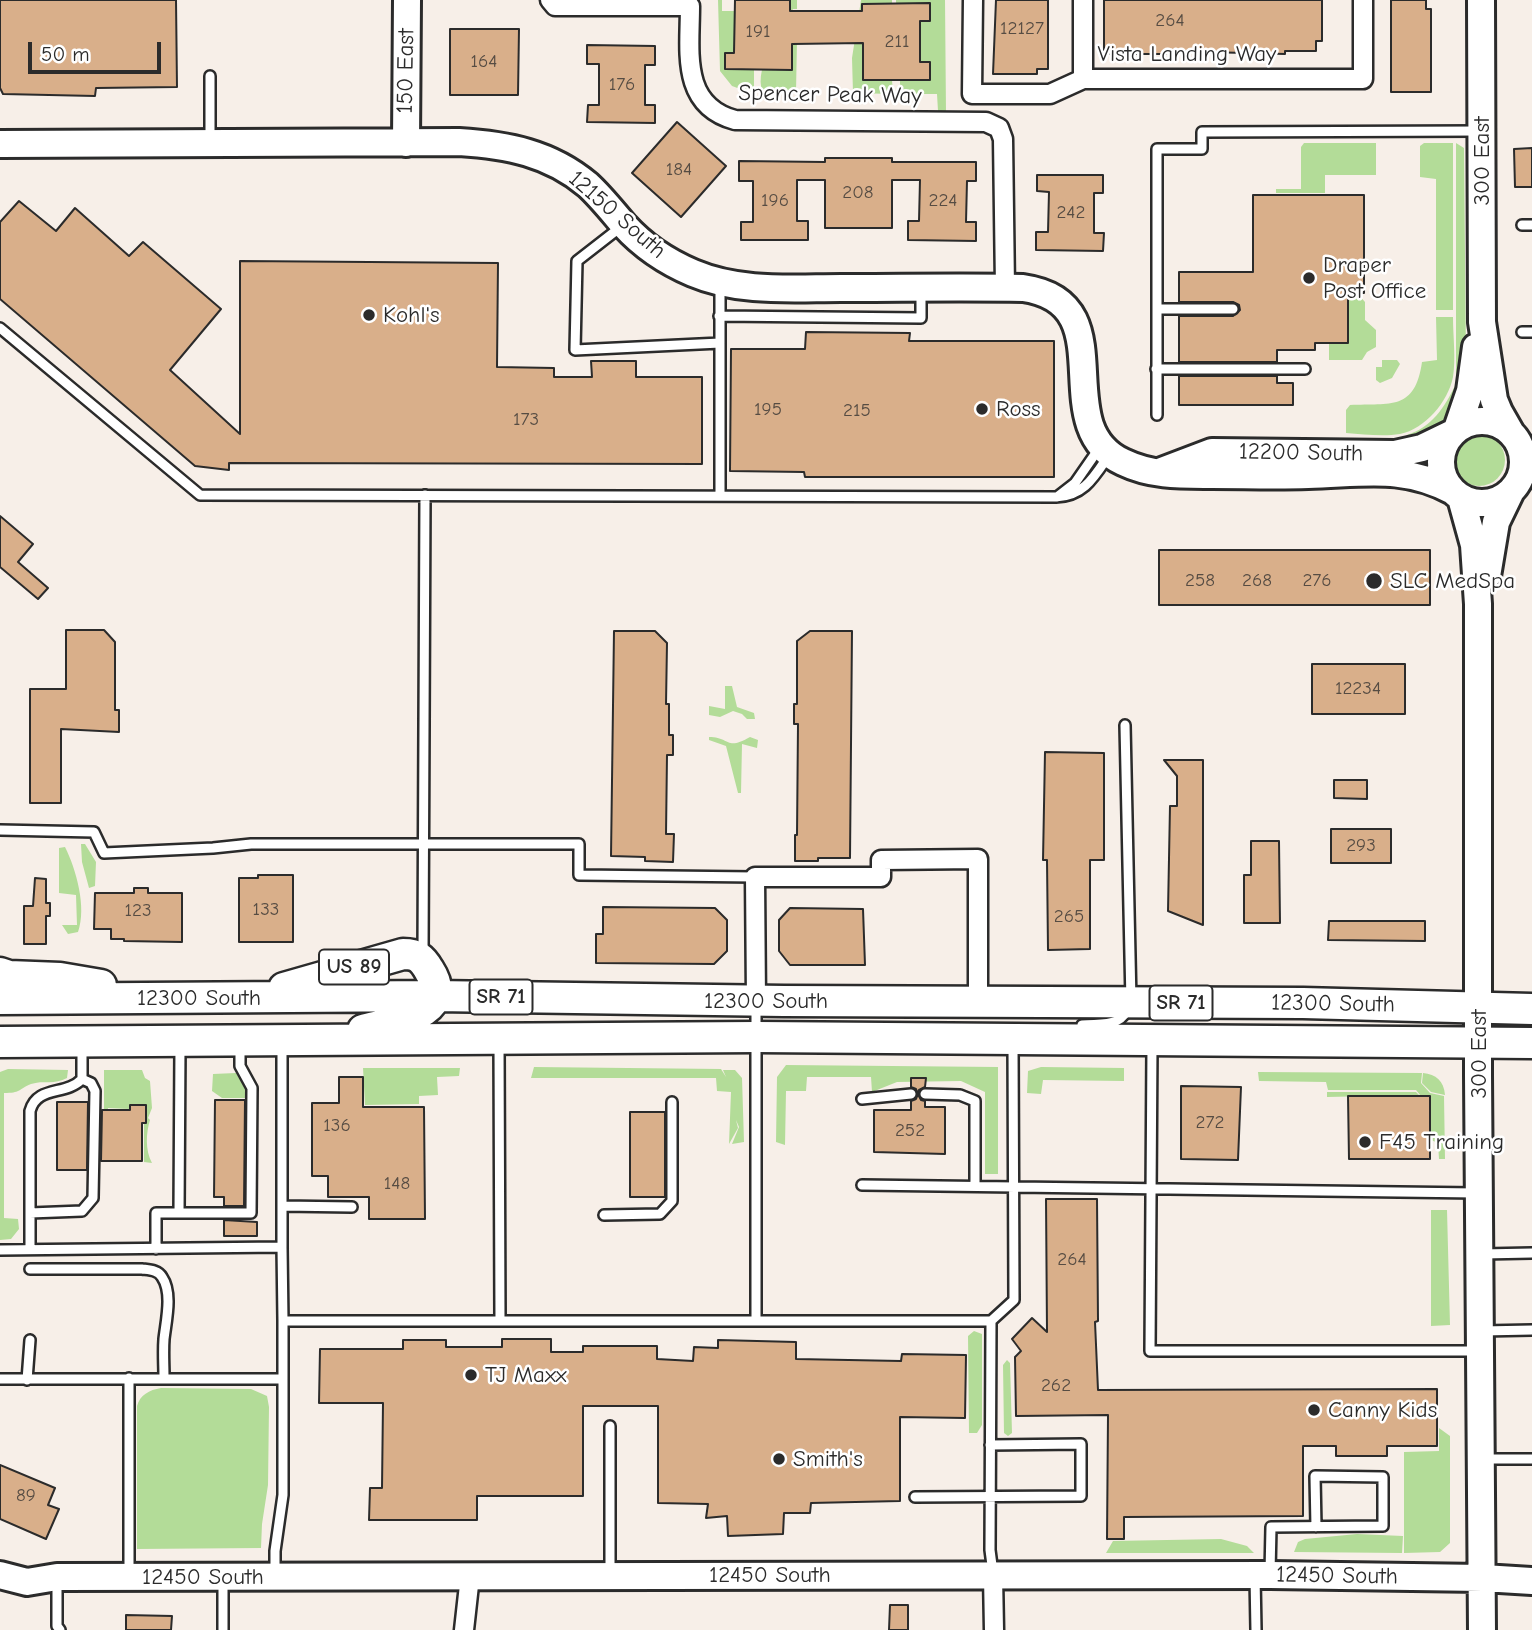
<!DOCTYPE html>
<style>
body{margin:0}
#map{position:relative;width:1532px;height:1630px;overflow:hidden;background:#f7efe8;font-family:"Comic Neue",sans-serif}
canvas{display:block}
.scale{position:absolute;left:28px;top:42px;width:133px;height:32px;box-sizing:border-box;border:4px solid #2b2b2b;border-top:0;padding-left:9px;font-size:21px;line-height:24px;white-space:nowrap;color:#2b2b2b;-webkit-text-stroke:5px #fff;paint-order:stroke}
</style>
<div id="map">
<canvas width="1532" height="1630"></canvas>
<div class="scale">50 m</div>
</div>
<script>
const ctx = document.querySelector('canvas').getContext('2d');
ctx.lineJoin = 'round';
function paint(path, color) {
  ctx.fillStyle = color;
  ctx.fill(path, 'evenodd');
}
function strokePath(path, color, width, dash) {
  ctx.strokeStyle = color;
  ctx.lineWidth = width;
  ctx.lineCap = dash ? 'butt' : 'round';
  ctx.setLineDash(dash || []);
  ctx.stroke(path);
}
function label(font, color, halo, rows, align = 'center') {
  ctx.font = font + ' "Comic Neue",sans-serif';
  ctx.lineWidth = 5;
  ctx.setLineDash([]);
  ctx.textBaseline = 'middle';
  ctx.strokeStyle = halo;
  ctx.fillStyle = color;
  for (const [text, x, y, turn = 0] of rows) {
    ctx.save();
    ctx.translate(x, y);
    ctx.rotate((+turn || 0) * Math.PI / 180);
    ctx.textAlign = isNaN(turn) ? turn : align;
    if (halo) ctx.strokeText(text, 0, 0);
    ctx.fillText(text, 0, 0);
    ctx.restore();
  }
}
paint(new Path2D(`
 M718,0H722V11H735L734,53H725V69H754V94L732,86L720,71Z
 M790,0H797V9H793L791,12L797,41L796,92L763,94C751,61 789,33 790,0Z
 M861,0H892V4H863L862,21L892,80L893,94L853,93L852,58Z
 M896,0H945L946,113L938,111L937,94H900V80L930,62H920V21H930V4H896Z
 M1304,143H1376V175H1325V193H1276V189H1301V147Z
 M1424,143H1453V310H1436V179L1420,177V146Z
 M1456,143L1464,148L1466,361L1460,379L1456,378Z
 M1348,293H1357L1365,302V320L1376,330V347L1367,352L1362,360H1329V343H1348Z
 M1436,317H1453C1453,337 1456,358 1453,377C1448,402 1425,429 1400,434C1382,437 1363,434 1346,433V410L1350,405C1391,403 1415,411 1422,362L1437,360Z
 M1382,360H1397L1400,364L1392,378L1380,383L1376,380V367H1382Z
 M1455,386H1459C1455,404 1446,425 1429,434C1423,437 1413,438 1406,440L1407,435C1432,427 1444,408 1455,386Z
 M1453 460a26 26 0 1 1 52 0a26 26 0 1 1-52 0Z
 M725,686H732L737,707L754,713L755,719H747L742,714L733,711L720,717L709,715V706L725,709Z
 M709,737C730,737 726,751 750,737L758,740L757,748L742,744L741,793H738L726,746L709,740Z
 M81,844H85L96,862L95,886L89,888L82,862Z
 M65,847C76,869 87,907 78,932L68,934L62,925H77L76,895L59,893V848Z
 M786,1065L998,1067V1174H985V1092L961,1081L897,1082L872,1092L871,1077H807L806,1091H786L785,1145L776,1142L777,1077Z
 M534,1067L721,1069L726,1077L723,1070H735L742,1078L744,1142L732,1144L739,1127L736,1120L738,1128L729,1144L731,1092L717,1091L716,1078H531Z
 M1041,1067L1124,1068V1081L1043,1080L1041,1094L1027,1093L1028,1071Z
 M363,1068H460L459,1076L437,1077L438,1095L419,1096V1104L365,1105Z
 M8,1069L68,1070L67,1078C55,1085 43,1080 31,1084C17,1090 21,1093 4,1093V1218L18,1219L19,1229L11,1239L0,1240V1072Z
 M104,1070H142L145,1078L150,1081L152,1108L148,1118L150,1120C146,1133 145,1150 152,1163L144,1162V1123H147V1105H130L129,1109L108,1108L104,1161Z
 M1258,1072L1422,1073L1421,1083L1430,1093L1444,1096L1445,1159H1439L1438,1143L1431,1140L1430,1096L1420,1095L1416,1090H1328L1326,1082L1259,1081Z
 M236,1073L246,1090V1098H222L212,1091L213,1074Z
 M1423,1073C1436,1074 1444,1081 1445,1095L1431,1092L1422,1083Z
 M1327,1092H1416L1419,1095L1327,1097Z
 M1431,1210H1447L1450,1325L1431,1326Z
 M974,1331L982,1334V1425L977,1433H969L968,1336Z
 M1007,1360L1010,1363L1012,1433L1008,1436L1004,1433L1003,1365Z
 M161,1388L251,1389L267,1396L269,1407L268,1485L262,1524L261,1548L137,1549V1406C140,1395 149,1390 161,1388Z
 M1439,1428L1450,1436V1543L1440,1552L1404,1553V1452L1439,1451Z
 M1357,1534L1403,1536L1402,1553L1294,1552L1298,1542L1305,1539Z
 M1221,1539L1247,1546L1254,1553H1106L1113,1541Z`), '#b3dc98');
const building = new Path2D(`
 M0,0H176L177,87L96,88L95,96L3,94L0,88Z
 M735,0H790V11H862V4L930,3V21H920V62H930V80H863V43L792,44V70L725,69V53H734Z
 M996,0H1048V69H1037V74H993Z
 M1104,0H1322V41H1316V51H1285V54L1166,51V54H1104Z
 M1391,0H1426V9H1431V92H1391Z
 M450,29H519L518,95H450Z
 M587,45L655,46V65H645V105H655V123L587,122L588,105H599V64H587Z
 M677,122L726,166L681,217L632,173Z
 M1532,148V187H1515L1514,149Z
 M825,158H892V162H976V181H967L966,222H976V241L908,240V221H919L920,180H892V228H825V180H797V221H808V240H741V222H753V181H739V161L825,162Z
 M1037,175H1103V193H1094V233H1104L1103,251L1036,250V232H1048L1049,192L1037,191Z
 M1253,195H1364V293H1348V343H1315V350H1277V362H1179V316H1233L1240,310L1239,305L1233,302H1179V272H1253Z
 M19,201L56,231L75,208L129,256L143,242L221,309L170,370L240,434V261L498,263L497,367L554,368V377H592L591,361H636V377H702V464L229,463V470L195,466L0,299V222Z
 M806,332L910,333L909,341H1054V477H805L804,472L730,471L731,349H805Z
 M1179,376H1277V383H1293V405H1179Z
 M0,516L33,544L18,562L48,588L38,599L0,567Z
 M1159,550H1430V605H1159Z
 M66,630H104L115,642V710H119V732L61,729V803H30V689H66Z
 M614,631H655L667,643L666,704H669V735H673V755H667L666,834H674L673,862L645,861V857L611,856Z
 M810,631H852L850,858H818V861H795V835H797L798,724H794V704H797V641Z
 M1312,664H1405V714H1312Z
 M1045,752L1104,753V860H1090V949L1048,950L1047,860H1043Z
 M1164,760H1203V925L1168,911L1170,806H1177V776Z
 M1334,780H1367V799L1334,798Z
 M1331,829H1391V863H1331Z
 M1251,841H1279L1280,923H1244V875H1251Z
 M258,875H293V942H239V878H258Z
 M35,878L46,879V903H50V916H46V944H24V906H33Z
 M134,888H148V893H182V942L124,941V939H111V929H94L95,893H134Z
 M603,907L715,908L727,920V951L714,964L596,963V934H603Z
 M790,908L863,909L865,965H790L779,951V920Z
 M1329,921H1425V941L1328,940Z
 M339,1077H363V1107H424L425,1219H369V1197H328V1176H312V1103H339Z
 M911,1078H926L925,1087L919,1090L918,1094L921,1100L925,1101V1107H945V1154L874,1152V1110H911V1101L916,1099L918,1094L916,1089L911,1087Z
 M1181,1086L1241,1087L1238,1160L1181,1159Z
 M1348,1096H1430V1159H1349Z
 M215,1100H245L244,1206H224V1197H214Z
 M57,1102H88L87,1170H57Z
 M130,1105H146V1123H142V1161H101L102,1110H130Z
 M630,1112H665V1197H630Z
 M1046,1199H1097L1098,1321L1095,1322L1098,1390L1437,1389V1446H1387V1456H1336V1446H1303V1516L1124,1517V1539H1107L1108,1415L1016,1416L1015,1357L1021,1351L1012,1339L1032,1318L1047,1332Z
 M224,1220L257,1222V1236H224Z
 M502,1339H551V1352H583V1346H657V1359L693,1361L694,1347L718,1348V1340L796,1342V1359L901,1361L902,1354L966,1355L965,1418L900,1417V1501L811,1503L810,1513H784L783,1534L728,1536L727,1516L706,1518L708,1504L658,1503V1406H583V1496H477V1520H369L370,1488H382L383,1403H319L320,1349H403V1340H446V1347H502Z
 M0,1465L55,1488L48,1505L59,1509L46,1539L0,1519Z
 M890,1605H908V1630H889Z
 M126,1615L172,1616L171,1630H126Z`);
paint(building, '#d9af8a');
strokePath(building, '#2b2b2b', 2);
const lane = new Path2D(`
 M210,76V141
 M1522,225H1532
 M622,226L577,261L575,350L720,343
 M720,283V496
 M1157,309H1233
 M719,316L921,318V290
 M0,328L200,495L1056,497C1084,496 1094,477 1109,455
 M1522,332H1532
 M1156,369H1305
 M1157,415V149H1202V132L1480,131
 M1057,497L1075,483L1100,447
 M0,830L94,832L104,853L213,848L251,844H579V875L755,877
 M423,954L425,495
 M1082,1025C1106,1023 1122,1028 1131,1002L1125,725
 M499,1042L500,1321
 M282,1043V1206L352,1207
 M1152,1045L1150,1351H1477
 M925,1094L960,1095L975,1101V1185
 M862,1099L911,1094
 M862,1185L1476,1193
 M282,1206V1247
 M30,1213L82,1211L93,1198L95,1091L91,1083L82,1079
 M179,1213H251L252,1088L240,1066V1045
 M604,1215L660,1214L672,1201V1102
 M30,1249V1111C37,1085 66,1096 82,1079V1047
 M156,1249V1213H179L180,1046
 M0,1250L282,1247L283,1321H991L1014,1300L1013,1043
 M1482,1254L1532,1253
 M30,1269H142C150,1270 158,1270 162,1277C173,1293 166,1321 164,1339C163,1352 164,1365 164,1378
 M756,1321V1006
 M991,1321L990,1550L993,1573
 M1482,1331L1532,1330
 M0,1379H283
 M27,1380L30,1340
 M610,1426V1574
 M1485,1459H1532
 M915,1497L1081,1496V1444L990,1445
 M129,1573V1378
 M1270,1573L1271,1527L1383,1526V1477L1315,1476L1316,1527
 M275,1574V1551L283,1495V1321
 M1255,1576L1256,1630
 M57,1579V1626L60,1630
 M223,1579V1630`);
const street = new Path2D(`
 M550,0L555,6H690C690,51 680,105 735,120L986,122L999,128L1003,139L1005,288
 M973,0L972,94H1050L1083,79H1363V0
 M1083,79V0
 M756,1001L755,877H881V860L978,859V1001
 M993,1575L994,1630
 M464,1630L470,1576`);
const secondary = new Path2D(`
 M1481,0L1482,322L1494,400L1499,412L1511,433
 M406,143L407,0
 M0,144L459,142C507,145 550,153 588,185C601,197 612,211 624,225C643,246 667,262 693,273C740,293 792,288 841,288C901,288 962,287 1023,288C1128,303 1044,425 1123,462C1152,476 1181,475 1212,475C1244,475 1276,476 1308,475C1362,474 1402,464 1453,491
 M1441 462a41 41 0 1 1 82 0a41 41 0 1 1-82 0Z
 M1457,429L1470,391L1476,347
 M1162,471L1212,452L1395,454L1422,448L1453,433
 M1461,498L1474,545L1478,604V1075L1482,1630
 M1487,576L1496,522L1511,491
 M0,1575L27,1582L57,1577L1270,1575L1483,1578L1532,1581`);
const primary = new Path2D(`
 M0,973L9,976L60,978L101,985
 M284,988L403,954C417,954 422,958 429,970C458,1015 392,1022 363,1030
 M0,999L435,996L784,1001L1303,1003L1532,1009
 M0,1042L757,1037L1532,1043`);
strokePath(lane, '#2b2b2b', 14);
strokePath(street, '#2b2b2b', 23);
strokePath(secondary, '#2b2b2b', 32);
strokePath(primary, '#2b2b2b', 35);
strokePath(lane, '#fff', 9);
strokePath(street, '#fff', 18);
strokePath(secondary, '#fff', 26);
strokePath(primary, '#fff', 30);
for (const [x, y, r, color] of [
 [1309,278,7,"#2b2b2b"],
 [369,315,7,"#2b2b2b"],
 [982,409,7,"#2b2b2b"],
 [1374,581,9,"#2b2b2b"],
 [1365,1142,7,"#2b2b2b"],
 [471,1375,7,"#2b2b2b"],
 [1314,1410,7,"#2b2b2b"],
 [779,1459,7,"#2b2b2b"]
]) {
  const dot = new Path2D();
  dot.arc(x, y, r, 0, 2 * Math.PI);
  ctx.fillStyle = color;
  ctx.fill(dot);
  strokePath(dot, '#fff', 2.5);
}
label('19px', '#564c43', null, [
 ["264",1170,21],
 ["12127",1022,29],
 ["191",758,32],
 ["211",897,42],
 ["164",484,62],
 ["176",622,85],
 ["184",679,170],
 ["208",858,193],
 ["196",775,201],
 ["224",943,201],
 ["242",1071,213],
 ["195",768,410],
 ["215",857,411],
 ["173",526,420],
 ["258",1200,581],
 ["268",1257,581],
 ["276",1317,581],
 ["12234",1358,689],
 ["293",1361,846],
 ["133",266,910],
 ["123",138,911],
 ["265",1069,917],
 ["272",1210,1123],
 ["136",337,1126],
 ["252",910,1131],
 ["148",397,1184],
 ["264",1072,1260],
 ["262",1056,1386],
 ["89",26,1496]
]);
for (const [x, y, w] of [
 [354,967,70],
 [501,997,63],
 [1181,1003,63]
]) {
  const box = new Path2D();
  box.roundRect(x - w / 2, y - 17.5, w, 35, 5);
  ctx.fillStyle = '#fff';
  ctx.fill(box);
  strokePath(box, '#2b2b2b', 2);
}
label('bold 21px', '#2b2b2b', null, [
 ["US 89",354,967],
 ["SR 71",501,997],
 ["SR 71",1181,1003]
]);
label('23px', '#2b2b2b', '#fff', [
 ["Vista Landing Way",1187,54],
 ["150 East",406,71,-89],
 ["Spencer Peak Way",830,95,1],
 ["300 East",1482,161,-90],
 ["12150 South",617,215,41],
 ["12200 South",1301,453,1],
 ["12300 South",199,998],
 ["12300 South",766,1001],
 ["12300 South",1333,1004,1],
 ["300 East",1479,1054,-90],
 ["12450 South",770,1575],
 ["12450 South",1337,1576,1],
 ["12450 South",203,1577]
]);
label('23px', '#2b2b2b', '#fff', [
 ["Draper",1323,265],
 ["Post Office",1323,291],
 ["Kohl's",383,315],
 ["Ross",996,409],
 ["SLC MedSpa",1390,581],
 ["F45 Training",1379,1142],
 ["TJ Maxx",485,1375],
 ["Canny Kids",1328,1410],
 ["Smith's",793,1459]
], 'left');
</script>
